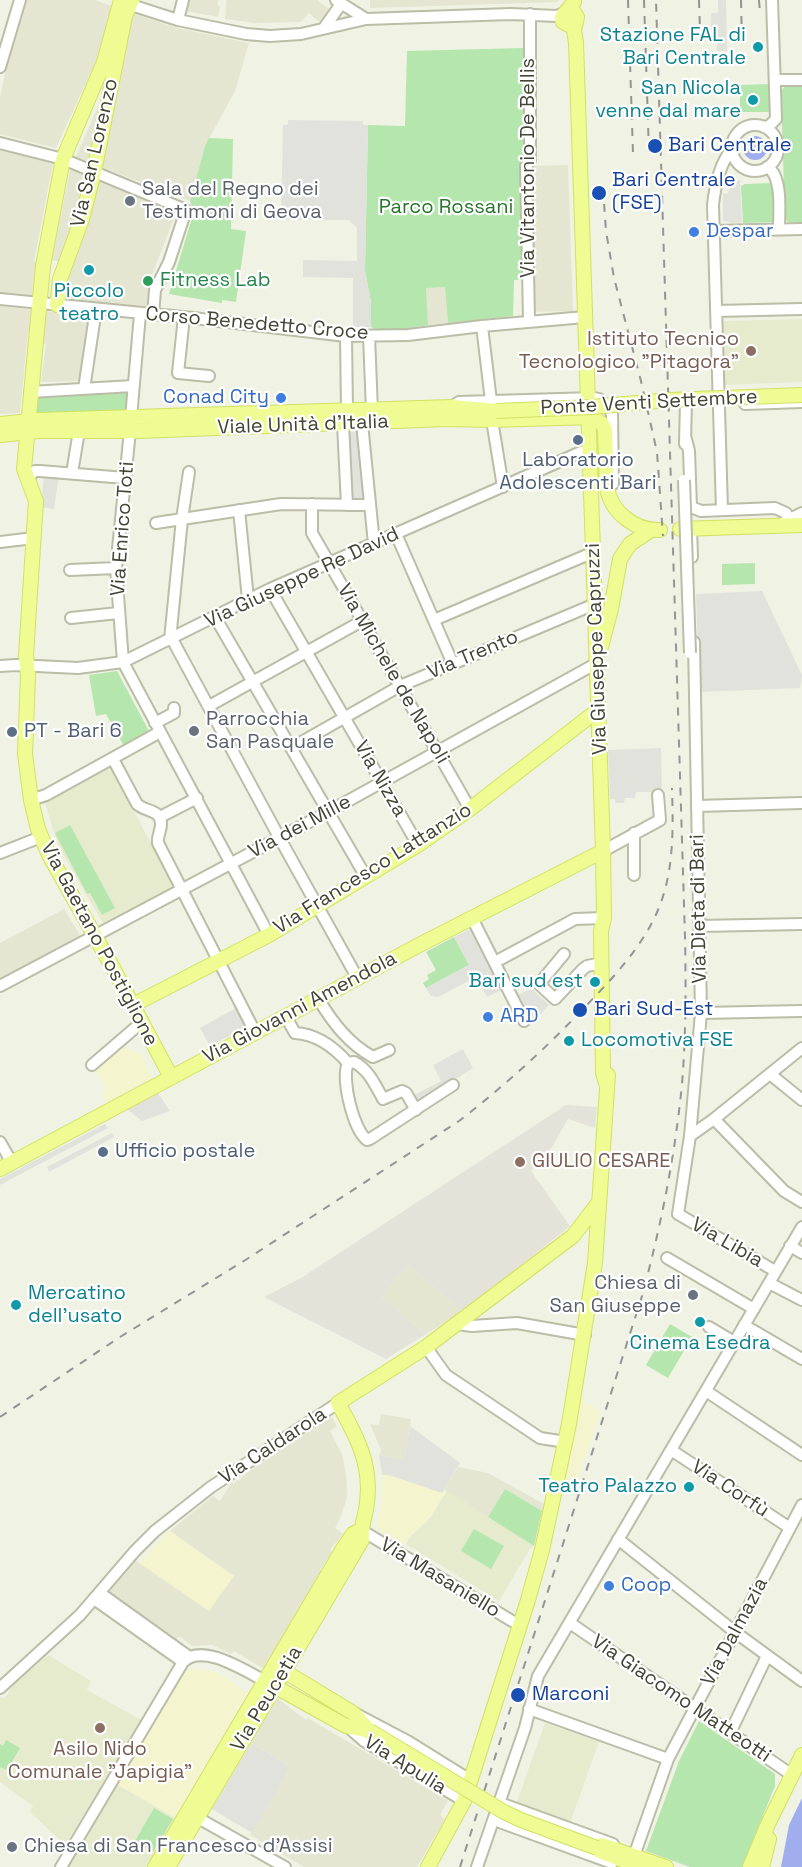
<!DOCTYPE html>
<meta charset="utf-8">
<style>
body{margin:0}
canvas{display:block;background:#f0f2e4}
</style>
<canvas width="802" height="1867"></canvas>
<script>
const ctx = document.querySelector('canvas').getContext('2d');
ctx.lineJoin = 'round';
function paint(path, color) {
  ctx.fillStyle = color;
  ctx.fill(path, 'evenodd');
}
function strokePath(path, color, width, dash) {
  ctx.strokeStyle = color;
  ctx.lineWidth = width;
  ctx.lineCap = dash ? 'butt' : 'round';
  ctx.setLineDash(dash || []);
  ctx.stroke(path);
}
function label(font, color, halo, rows, align = 'center') {
  ctx.font = font + ' "Space Grotesk",sans-serif';
  ctx.lineWidth = 4.5;
  ctx.setLineDash([]);
  ctx.textBaseline = 'middle';
  ctx.strokeStyle = halo;
  ctx.fillStyle = color;
  for (const [text, x, y, turn = 0] of rows) {
    ctx.save();
    ctx.translate(x, y);
    ctx.rotate((+turn || 0) * Math.PI / 180);
    ctx.textAlign = isNaN(turn) ? turn : align;
    if (halo) ctx.strokeText(text, 0, 0);
    ctx.fillText(text, 0, 0);
    ctx.restore();
  }
}
paint(new Path2D(`
 M27,0H95L112,6L107,32L97,59L56,148L0,134V97L6,69Z
 M187,0H218V5L220,6L218,17L186,11Z
 M226,0H317L330,10L323,20L318,21L309,13L300,22L256,23L225,19Z
 M370,0H558V2L370,8Z
 M131,13L177,28L249,43L235,91L205,146L190,201L99,166Z
 M99,104L103,106L95,137L90,150L93,152L89,162L76,157Z
 M0,150L53,163L34,261L36,263L32,295L0,292Z
 M568,165L573,311L532,312L529,166Z
 M70,170L86,174L76,218L60,262L52,260Z
 M97,181L176,213L148,285V308L63,298L65,279L90,215Z
 M445,287L448,323L428,325L425,288Z
 M0,306L33,310L31,330L28,331L20,413L0,414Z
 M45,311L91,318L81,381L41,382L46,344L41,343Z
 M64,909L81,937L0,980V943Z
 M409,1265L463,1312L426,1334L381,1297Z
 M381,1414L411,1419L404,1460L380,1455L381,1450L370,1424L379,1425Z
 M331,1416L337,1426L330,1431L342,1454L346,1474L347,1495L345,1504L339,1521L335,1528L343,1534L330,1550L332,1552L320,1570L322,1572L264,1669L234,1651L231,1654L212,1645L192,1646L179,1636L175,1642L107,1592L133,1559L166,1579L209,1611L233,1576L170,1531L213,1496L220,1501L232,1482L234,1484L237,1480L239,1481L244,1475Z
 M458,1467L488,1473L544,1504L542,1511L505,1489L488,1517L444,1490Z
 M277,1698L306,1720L308,1718L448,1801L440,1815L445,1819L417,1867H304L250,1835L290,1767L251,1743Z`), '#e4e6d2');
paint(new Path2D(`
 M126,1048L141,1054L152,1078L107,1103L102,1094L106,1089L96,1071L100,1069L98,1065L117,1049Z
 M580,1398L600,1412L573,1494L561,1491Z
 M382,1475H389L442,1492L444,1490L447,1491L430,1518L410,1537L405,1545L376,1528L382,1501Z
 M170,1531L234,1576L209,1611L139,1563Z
 M192,1669L217,1672L248,1693L175,1818L118,1785L185,1671H190Z`), '#f4f4cf');
paint(new Path2D(`
 M566,1105L597,1107L595,1128L568,1119L552,1147L531,1171L570,1226L463,1312L409,1265L381,1297L426,1334L386,1359L264,1297L301,1278Z`), '#e4e3d9');
paint(new Path2D(`
 M802,319V382L724,385L722,321Z
 M110,766L174,887L104,925L61,851L54,833L45,802Z
 M447,1491L534,1546L530,1549L499,1601L406,1544L410,1537L430,1518Z
 M48,1655L91,1681L87,1690L141,1720L65,1845L30,1812L33,1806L0,1782V1697L5,1698L8,1694L9,1688Z
 M545,1723L599,1742L570,1823L516,1804Z
 M118,1785L175,1818L146,1867H68Z`), '#e7ebce');
paint(new Path2D(`
 M523,48L525,276H523L522,280H514L513,316L448,323L445,287L426,288L428,325L405,329H375L371,327V302L365,271L368,125L405,126L407,51Z
 M770,84V112H740V85Z
 M789,85H802V222H788L785,219L781,92L784,87Z
 M209,138L233,139L231,229L246,231L236,302L222,300V303L169,294L192,218L194,212L190,201L205,146Z
 M772,183L773,222L743,223L741,186L745,184Z
 M128,390L129,411L34,417V397Z
 M755,563V584L722,585V564Z
 M117,671L150,733L125,748L106,714L96,716L89,675Z
 M70,825L115,908L102,915L90,893L87,894L55,833Z
 M454,937L469,965L426,988L423,983L429,979L427,975L436,970L426,952Z
 M670,1324L692,1337L668,1378L646,1365Z
 M505,1489L542,1511L534,1546L488,1517Z
 M474,1529L504,1546L491,1569L461,1551Z
 M699,1721L775,1774V1786L742,1867H690L646,1851L679,1761Z
 M6,1740L20,1748L7,1770L0,1767V1744L3,1746Z
 M154,1808L173,1819L153,1852L135,1841Z`), '#b4e6ad');
paint(new Path2D(`
 M718,0H726L727,51H717V39H710L711,13H718Z
 M288,120L363,121V125H368L365,271L371,302V327H353V278L303,277V260L357,261V228L349,220H281L283,125H288Z
 M740,180L742,222L733,223L723,221V193L727,194L732,184Z
 M360,431L366,502L349,501L346,432Z
 M44,474L59,475L54,509L41,507Z
 M762,591L802,675L800,688L699,692L696,594Z
 M661,748L662,792H636L635,798H625L624,803H615V799H610L608,750Z
 M470,929L501,986L500,991L487,997L476,977L438,997L431,996L426,988L469,965L454,937Z
 M532,989L549,1005L530,1026L521,1013L514,996Z
 M236,1008L246,1027L210,1046L200,1028Z
 M463,1049L473,1068L445,1086L417,1100L414,1095L441,1081L433,1065Z
 M158,1093L170,1111L142,1121L127,1109Z
 M105,1124L108,1128L0,1185V1179Z
 M112,1133L114,1137L49,1172L47,1167Z
 M410,1426L460,1463L442,1493L389,1475H382L379,1455L404,1460Z
 M251,1743L290,1767L252,1833L212,1809Z`), '#e2e2dd');
paint(new Path2D(`
 M743 148a12 12 0 1 1 24 0a12 12 0 1 1-24 0Z
 M802,1798V1867H781L789,1825Z`), '#a1aeee');
const minor = new Path2D(`
 M336,0L366,19
 M125,3L178,20L246,34L270,36L301,34L366,19L511,14L557,16L564,13
 M178,20L183,0
 M324,28L341,4
 M0,67L20,0
 M775,80H802
 M732 148a23 23 0 1 1 46 0a23 23 0 1 1-46 0Z
 M764,127L769,126L776,119L772,0
 M0,143L63,159L186,210L169,262L155,290L153,315
 M767,167C783,175 779,213 779,229
 M714,231L802,229
 M0,299L193,318L346,336L408,335L482,326L585,317
 M716,311L802,309
 M184,317L178,373L209,376
 M529,321L526,166L530,161V14
 M482,326L491,401
 M346,336L347,411
 M369,336L372,411
 M84,389L96,309
 M30,392L133,386
 M456,404L459,402L594,398L599,399L609,408L612,414L613,484
 M745,404L802,402
 M131,418L140,314
 M492,420L503,487
 M362,423L374,544
 M343,424L347,505
 M130,431L116,568L123,662L269,935
 M686,439L689,451L691,507L701,511L775,508L786,513L793,525
 M685,444L686,399H691
 M72,473L79,431
 M29,483L30,475L35,471H40L125,478
 M312,504V533L470,809
 M239,510L248,599
 M722,510L713,205C715,186 720,163 732,149
 M784,522L802,513
 M156,523L281,504L369,505
 M691,528L692,557
 M396,534L453,664
 M0,542L34,538
 M70,570L116,568
 M270,589L418,845
 M215,617L366,877
 M71,618L118,613
 M434,620L594,552
 M172,639L279,837L358,979
 M170,640L182,519L189,472
 M694,642L701,1013L690,1136L678,1214L775,1271
 M0,666L16,665L78,668L123,662L270,589L581,452L586,453L591,461
 M209,706L362,621
 M155,723L174,713V708
 M291,748L400,686L595,604
 M113,759L137,804C145,812 161,809 161,824C161,831 157,836 158,843L255,1032
 M31,800L46,795L160,732
 M697,806L802,803
 M160,817L197,798
 M634,833V875
 M603,851L660,820L658,795
 M0,853L41,837
 M472,918L524,1021
 M699,926L802,924
 M564,954L539,984L555,999L583,969L587,966L602,963
 M495,962L575,919L604,918
 M0,986L328,812L597,663
 M319,1000C333,1023 349,1044 373,1057L389,1050
 M701,1013L802,1011
 M286,1017L295,1033C316,1034 334,1047 348,1063
 M348,1063C341,1079 353,1129 367,1140L370,1139L453,1085
 M348,1063L354,1062C369,1070 375,1085 383,1099L402,1091L406,1093L416,1110
 M92,1065L142,1022
 M770,1074L802,1100
 M714,1119L784,1191L802,1202
 M690,1136L714,1119L802,1048
 M0,1142L12,1163
 M790,1246L802,1253
 M667,1258L754,1309
 M769,1283L802,1300
 M458,1324L472,1326L517,1323L585,1335
 M744,1325L802,1359
 M709,1327L734,1342
 M426,1347L446,1375L458,1383L540,1438L566,1442
 M706,1391L802,1455
 M671,1450L790,1528
 M361,1530L512,1621L520,1624
 M618,1539L735,1632L802,1681
 M100,1593L188,1656
 M94,1599L183,1662
 M570,1623L792,1775
 M0,1688L80,1615L135,1551L155,1531L211,1487L338,1403
 M529,1709L668,1759
 M356,1714L409,1742L470,1780
 M347,1726L364,1741L464,1801
 M730,1733L767,1656
 M500,1803L613,1844
 M191,1814L285,1867
 M494,1820L612,1863
 M634,1856L668,1759L802,1505
 M61,1867L183,1662C202,1642 245,1671 265,1681
 M477,1867L525,1728L538,1676L802,1227`);
const major = new Path2D(`
 M121,0L104,62L63,159L43,266L24,469L36,501L26,655L28,675L25,754L31,800L38,829L49,855L113,968L171,1077
 M568,10L573,11L577,17L576,22L569,25L563,22L562,17L574,2
 M576,22L574,30L576,43L603,851L604,918L601,931L603,1073L606,1083
 M57,305L60,279L82,219L94,172L125,16L132,0
 M0,424L39,420L452,407L496,411
 M0,435L39,431H139L446,419L492,420L593,417L602,424L605,429L607,488C611,512 635,531 660,530
 M680,529L802,525
 M601,647L611,609L620,559L630,544L651,530
 M133,1005L269,935L418,845L470,809L598,710
 M0,1169L421,944L603,851
 M275,1673L284,1671L353,1713L370,1731
 M267,1682L346,1726L370,1731
 M155,1867L344,1547L353,1534L361,1530
 M168,1867L362,1540C360,1526 366,1516 367,1502C372,1464 356,1435 338,1403L426,1347L573,1236L599,1202
 M428,1867L464,1801L528,1600L542,1550L569,1424L595,1263L608,1075
 M640,1867L600,1851L597,1848L602,1845L666,1867
 M750,1867L768,1824L802,1755
 M762,1867L769,1839`);
strokePath(minor, '#bbbda7', 14);
strokePath(major, '#d2e163', 16);
strokePath(minor, '#fff', 10);
strokePath(major, '#eefc93', 14);
strokePath(new Path2D(`
 M628,0L633,154
 M644,0L649,153
 M699,0L700,31
 M741,0L742,43
 M759,0L760,12
 M603,188L606,231L614,278L641,381L657,452L663,536
 M0,1417L120,1337L247,1259L459,1121C503,1087 543,1051 581,1011C614,977 651,939 664,893C674,859 673,822 672,788
 M460,1867L642,1296C661,1226 675,1156 682,1084C686,1035 686,986 685,937L656,0`), '#949494', 2, [8, 8]);
const minorBridge = new Path2D(`
 M684,480L690,653`);
const majorBridge = new Path2D(`
 M496,411L592,407L669,400L802,395
 M370,1731L504,1812L521,1820L597,1848`);
strokePath(minorBridge, '#bbbda7', 14, []);
strokePath(majorBridge, '#d2e163', 16, []);
strokePath(minorBridge, '#fff', 10);
strokePath(majorBridge, '#eefc93', 14);
for (const [x, y, r, color] of [
 [758,47,6,"#0f9aa8"],
 [753,100,6,"#0f9aa8"],
 [655,146,8,"#1a4fb4"],
 [599,193,8,"#1a4fb4"],
 [130,201,6,"#6b7280"],
 [694,232,6,"#3f7fe0"],
 [89,270,6,"#0f9aa8"],
 [148,281,6,"#2e9e5b"],
 [751,351,6,"#8d6e63"],
 [281,398,6,"#3f7fe0"],
 [578,440,6,"#5c6f8a"],
 [194,731,6,"#6b7280"],
 [12,732,6,"#5c6f8a"],
 [595,982,6,"#0f9aa8"],
 [580,1010,8,"#1a4fb4"],
 [488,1017,6,"#3f7fe0"],
 [569,1041,6,"#0f9aa8"],
 [103,1152,6,"#5c6f8a"],
 [520,1162,6,"#8d6e63"],
 [693,1295,6,"#6b7280"],
 [16,1305,6,"#0f9aa8"],
 [700,1322,6,"#0f9aa8"],
 [689,1487,6,"#0f9aa8"],
 [609,1586,6,"#3f7fe0"],
 [518,1695,8,"#1a4fb4"],
 [100,1728,6,"#8d6e63"],
 [12,1847,6,"#6b7280"]
]) {
  const dot = new Path2D();
  dot.arc(x, y, r, 0, 2 * Math.PI);
  ctx.fillStyle = color;
  ctx.fill(dot);
  strokePath(dot, '#fff', 2);
}
label('20px', '#0d838f', '#fff', [
 ["Stazione FAL di",746,36],
 ["Bari Centrale",746,59],
 ["San Nicola",741,89],
 ["venne dal mare",741,112],
 ["Piccolo",89,292,"center"],
 ["teatro",89,315,"center"],
 ["Bari sud est",583,982],
 ["Locomotiva FSE",581,1041,"left"],
 ["Mercatino",28,1294,"left"],
 ["dell'usato",28,1317,"left"],
 ["Cinema Esedra",700,1344,"center"],
 ["Teatro Palazzo",677,1487]
], 'right');
label('20px', '#164399', '#fff', [
 ["Bari Centrale",668,146],
 ["Bari Centrale",612,181],
 ["(FSE)",612,204],
 ["Bari Sud-Est",594,1010],
 ["Marconi",532,1695]
], 'left');
label('20px', '#434434', '#fff', [
 ["Via San Lorenzo",95,153,-77],
 ["Via Vitantonio De Bellis",529,168,-90],
 ["Corso Benedetto Croce",257,324,5],
 ["Ponte Venti Settembre",649,403,-3],
 ["Viale Unità d'Italia",303,425,-2],
 ["Via Enrico Toti",123,529,-86],
 ["Via Giuseppe Re David",302,578,-25],
 ["Via Giuseppe Capruzzi",597,649,-92],
 ["Via Trento",473,655,-23],
 ["Via Michele de Napoli",393,674,60],
 ["Via Nizza",380,779,60],
 ["Via dei Mille",300,827,-28],
 ["Via Francesco Lattanzio",373,869,-32],
 ["Via Dieta di Bari",699,909,-91],
 ["Via Gaetano Postiglione",99,944,62],
 ["Via Giovanni Amendola",300,1008,-28],
 ["Via Libia",727,1243,30],
 ["Via Caldarola",273,1446,-33],
 ["Via Corfù",730,1489,33],
 ["Via Masaniello",440,1578,31],
 ["Via Dalmazia",735,1632,-62],
 ["Via Peucetia",267,1699,-59],
 ["Via Giacomo Matteotti",681,1699,34],
 ["Via Apulia",405,1765,32]
]);
label('20px', '#5b616d', '#fff', [
 ["Sala del Regno dei",142,190],
 ["Testimoni di Geova",142,213],
 ["Parrocchia",206,720],
 ["San Pasquale",206,743],
 ["Chiesa di",681,1284,"right"],
 ["San Giuseppe",681,1307,"right"],
 ["Chiesa di San Francesco d'Assisi",24,1847]
], 'left');
label('20px', '#29742c', '#fff', [
 ["Parco Rossani",446,208]
]);
label('20px', '#366cbe', '#fff', [
 ["Despar",706,232],
 ["Conad City",269,398,"right"],
 ["ARD",500,1017],
 ["Coop",621,1586]
], 'left');
label('20px', '#27864d', '#fff', [
 ["Fitness Lab",160,281]
], 'left');
label('20px', '#785e54', '#fff', [
 ["Istituto Tecnico",739,340],
 ["Tecnologico \"Pitagora\"",739,363],
 ["GIULIO CESARE",532,1162,"left"],
 ["Asilo Nido",100,1750,"center"],
 ["Comunale \"Japigia\"",100,1773,"center"]
], 'right');
label('20px', '#4e5e75', '#fff', [
 ["Laboratorio",578,461,"center"],
 ["Adolescenti Bari",578,484,"center"],
 ["PT - Bari 6",24,732],
 ["Ufficio postale",115,1152]
], 'left');
</script>
